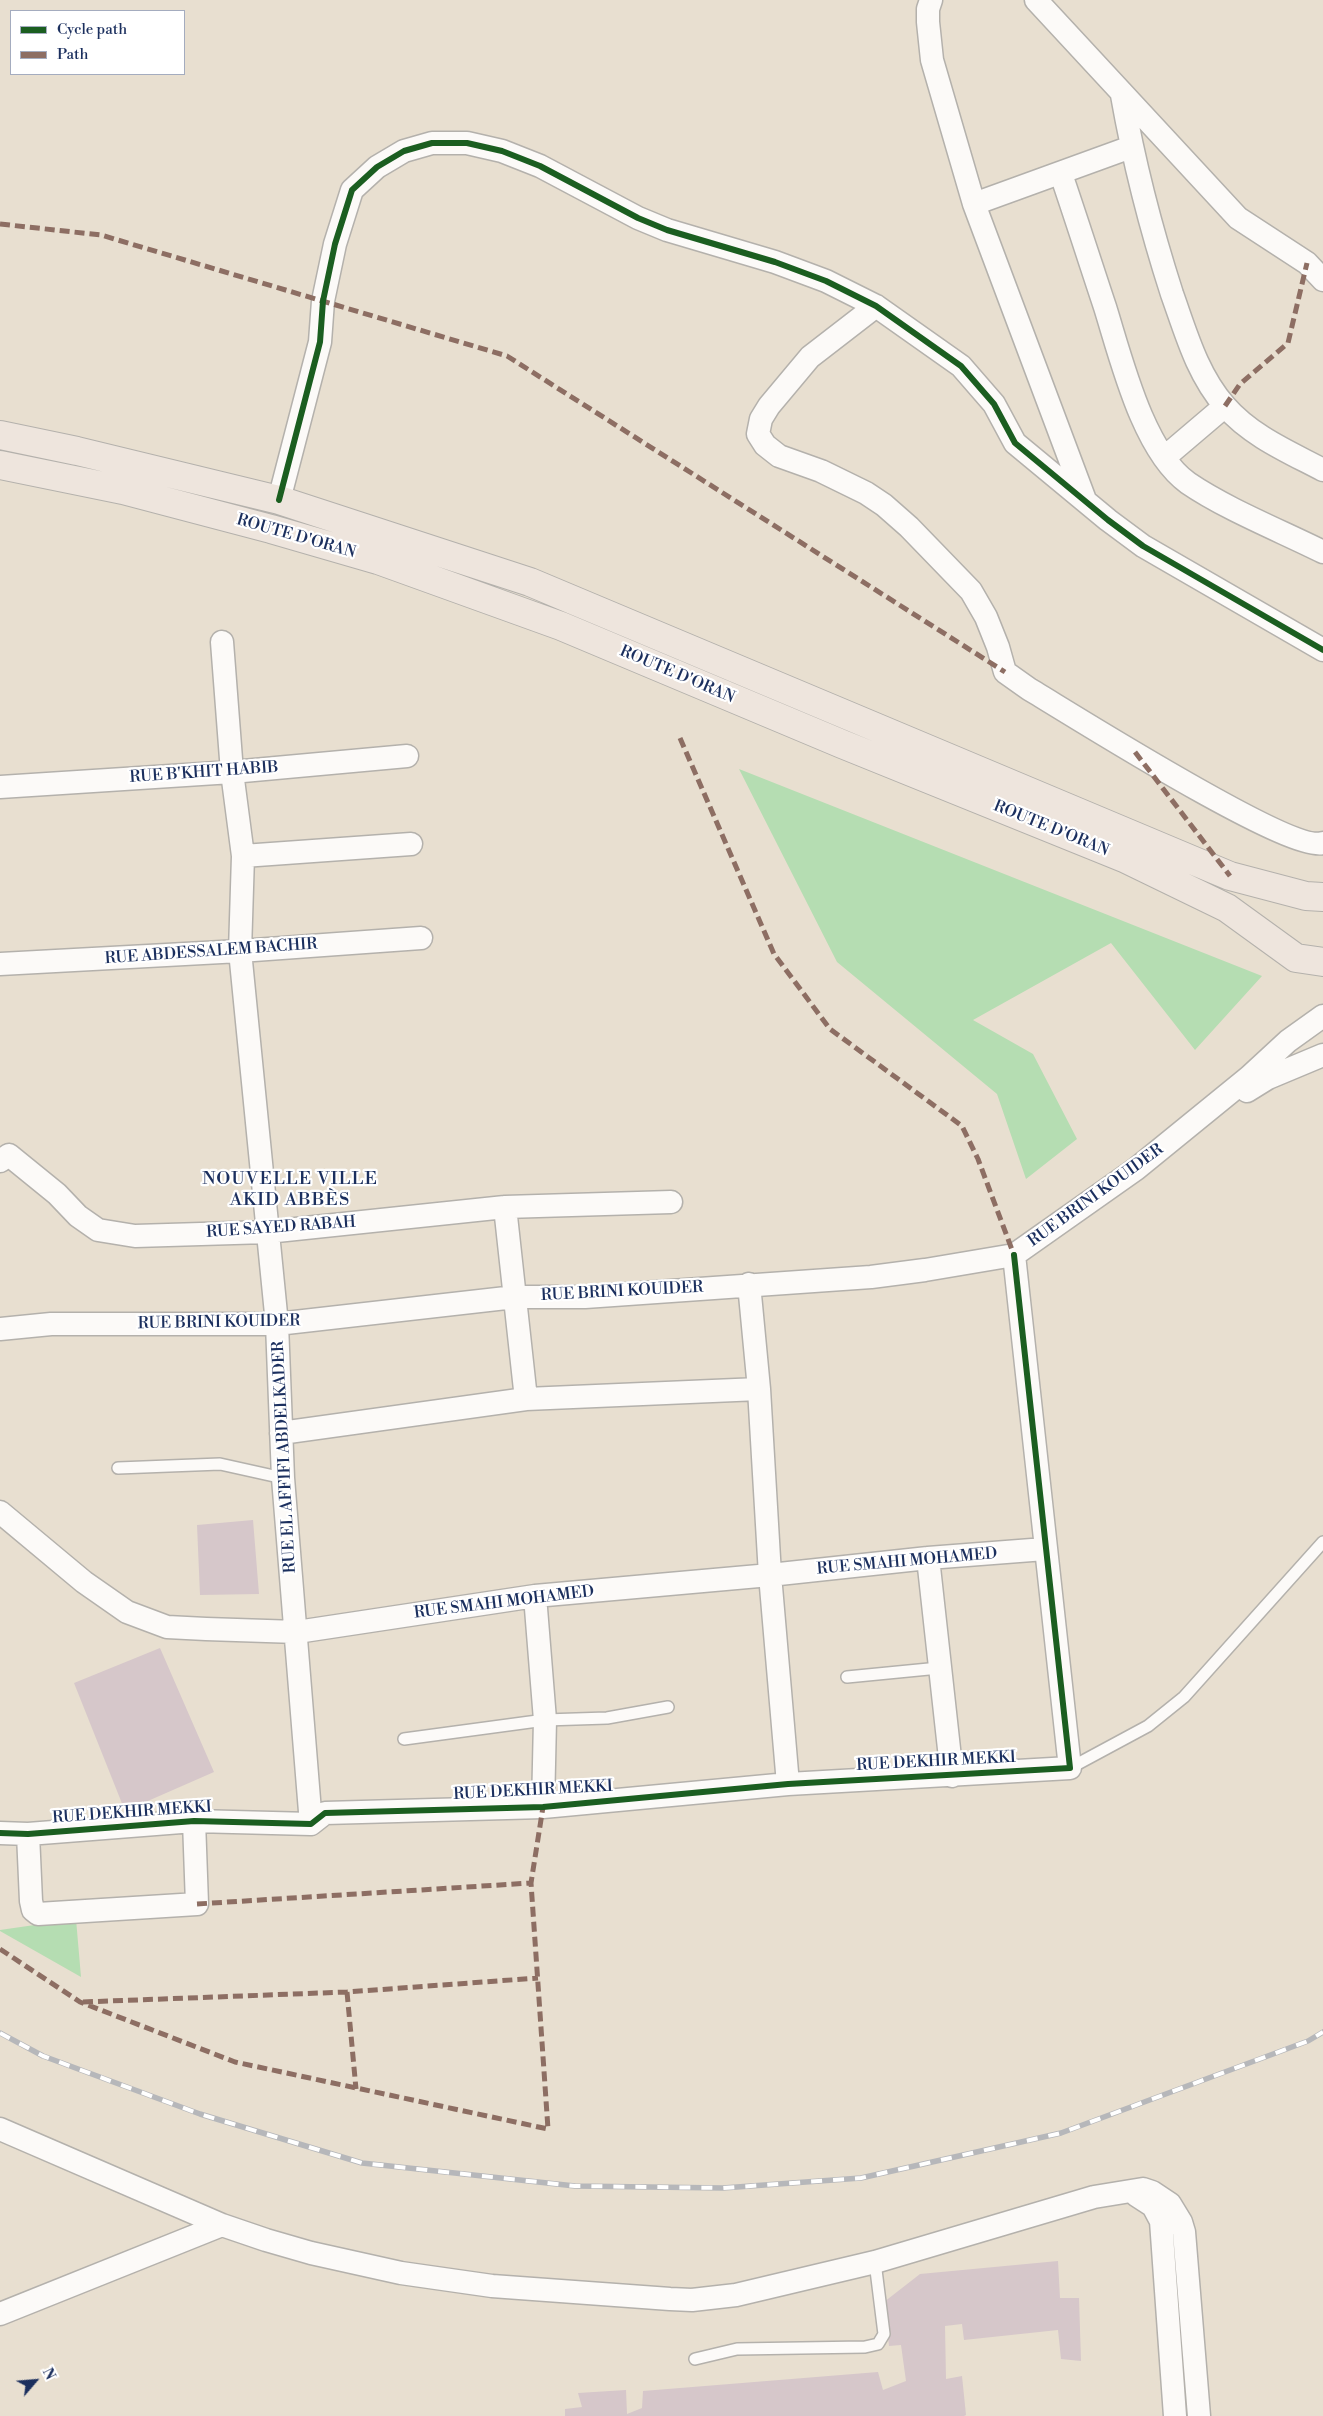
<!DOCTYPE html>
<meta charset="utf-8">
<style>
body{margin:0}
#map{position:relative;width:1323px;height:2416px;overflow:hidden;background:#e8dfd0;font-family:"Libre Bodoni",serif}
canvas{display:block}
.legend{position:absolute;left:10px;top:10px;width:175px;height:65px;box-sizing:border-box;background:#fff;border:1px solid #a4acbf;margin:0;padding:6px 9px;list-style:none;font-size:15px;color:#1b2f5e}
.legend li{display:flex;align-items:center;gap:10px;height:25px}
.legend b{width:25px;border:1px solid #a4acbf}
.north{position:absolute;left:10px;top:2356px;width:50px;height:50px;-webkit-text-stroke:4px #fff;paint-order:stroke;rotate:63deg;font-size:14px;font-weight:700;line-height:20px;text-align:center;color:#1b2f5e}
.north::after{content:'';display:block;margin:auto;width:18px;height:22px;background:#1b2f5e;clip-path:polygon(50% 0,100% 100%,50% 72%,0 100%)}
</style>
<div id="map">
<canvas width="1323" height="2416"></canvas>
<ul class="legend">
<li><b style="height:6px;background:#1b5e20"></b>Cycle path</li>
<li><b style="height:6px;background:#8d6e63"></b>Path</li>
</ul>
<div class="north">N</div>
</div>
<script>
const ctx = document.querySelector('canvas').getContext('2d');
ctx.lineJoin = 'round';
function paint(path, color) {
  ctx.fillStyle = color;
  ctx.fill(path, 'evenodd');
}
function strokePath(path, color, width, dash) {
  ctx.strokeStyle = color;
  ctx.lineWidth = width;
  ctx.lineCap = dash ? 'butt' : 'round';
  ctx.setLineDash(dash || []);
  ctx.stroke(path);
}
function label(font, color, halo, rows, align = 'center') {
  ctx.font = font + ' "Libre Bodoni",serif';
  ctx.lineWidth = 4.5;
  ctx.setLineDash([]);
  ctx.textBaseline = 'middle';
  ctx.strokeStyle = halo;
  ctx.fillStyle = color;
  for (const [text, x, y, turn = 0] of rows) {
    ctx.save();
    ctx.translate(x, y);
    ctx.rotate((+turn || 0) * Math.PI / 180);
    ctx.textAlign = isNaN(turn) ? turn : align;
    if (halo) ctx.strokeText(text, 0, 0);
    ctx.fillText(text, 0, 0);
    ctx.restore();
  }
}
paint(new Path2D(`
 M739,769L1262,976L1195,1050L1111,943L973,1020L1033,1054L1077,1139L1026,1179L997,1094L837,962Z
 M76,1919L81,1977L0,1931V1930Z`), '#b5ddb2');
paint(new Path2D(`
 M253,1520L259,1594L200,1595L197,1525Z
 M160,1648L214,1772L125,1811L74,1683Z
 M1058,2261L1060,2298H1079L1081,2361L1061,2359L1058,2330L964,2340L962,2324L945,2326L946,2379L962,2376L966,2415L964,2416H565V2409L582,2407L578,2393L626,2390L627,2414L642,2408L643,2391L878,2372L883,2390L906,2381L901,2345L889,2346L884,2302L920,2274Z`), '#d6c7ca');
const service = new Path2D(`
 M118,1468L220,1464L283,1478
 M847,1677L939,1668
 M404,1739L545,1720L607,1718L668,1707
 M1070,1768L1148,1726L1184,1697L1323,1542
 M695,2359L737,2349L865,2347L878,2344L884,2334L875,2262`);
const minor = new Path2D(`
 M931,0L928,9V22L932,60L974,204L1085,500
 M1036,0L1238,218L1307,263L1323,280
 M1122,95C1134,163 1151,229 1172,294C1186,333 1197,374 1225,406C1251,436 1289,452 1323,470
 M1061,174C1076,218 1090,262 1105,307C1121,358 1143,451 1188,483C1226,509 1281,531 1323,552
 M974,204L1131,147
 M876,306L810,357L769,406L761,419L758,434L765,445L779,456L821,471L866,493L884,505L909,527L971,591L986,617L998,647L1005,672L1029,689C1071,714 1290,853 1323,843
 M1165,457L1225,406
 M279,500L320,342L323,301L335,244L352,190L377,167L404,151L432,143H467L502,151L540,166L638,218L667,230L775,262L826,281L876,306L961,366L994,404L1015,443L1108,520L1143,546L1323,650
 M222,642L232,772L243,856L240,951L277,1324L283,1478L311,1824
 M0,787L232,772L407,756
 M243,856L411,844
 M0,964L240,951L421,938
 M1247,1091L1268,1078L1323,1055
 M0,1161L9,1155L57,1194L78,1216L98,1230L135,1236L267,1232L505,1207L671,1202
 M505,1207L526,1399
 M749,1284L759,1389L770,1575L788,1784
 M0,1329L51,1324H277L515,1297H585L871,1277L925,1270L1014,1255L1136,1169L1249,1077L1288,1041L1323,1016
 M281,1433L526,1399L759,1389
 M0,1512L84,1582L127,1612L167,1627L206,1629L297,1632L535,1596L770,1575L928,1558L1045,1549
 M928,1558L952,1776
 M535,1596L545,1720L543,1807
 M0,1833L28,1834L194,1821L311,1824L325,1813L543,1807L788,1784L1070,1768L1014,1255
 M28,1834L31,1901L33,1910L38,1914L197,1904L194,1821
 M0,2129L222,2225L266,2240L311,2253L401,2273L492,2286L670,2299L692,2300L736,2295L875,2262L1094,2197L1143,2189L1152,2192L1170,2204L1181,2222L1184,2232L1199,2416
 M1136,2195L1153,2206L1161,2221L1175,2416
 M0,2314L222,2225`);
const primary = new Path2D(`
 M0,435L77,451L279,500L530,582L1230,876L1306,896L1323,897
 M0,465L123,490L271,529L378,560L561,626L842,744L1124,858L1227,908L1296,958L1323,962`);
strokePath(service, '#b4b1ac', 14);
strokePath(minor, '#b4b1ac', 25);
strokePath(primary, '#b4b1ac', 30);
strokePath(service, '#fcfaf8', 11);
strokePath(minor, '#fcfaf8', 22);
strokePath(primary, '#eee5dd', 28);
const rail = new Path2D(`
 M0,2033L43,2056L200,2114L362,2163L575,2186L723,2188L861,2178L1061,2133L1308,2041L1323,2032`);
strokePath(rail, '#b6b7ba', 5.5);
strokePath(rail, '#fff', 4, [11]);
strokePath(new Path2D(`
 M0,224L101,235L507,356L1005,672
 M1225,406L1240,384L1288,343L1307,263
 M680,738L774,954L830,1029L962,1126L978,1159L1014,1255
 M1135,752L1230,876
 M197,1904L531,1883
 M0,1949L80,2002L235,2062L548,2129L531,1883L543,1807
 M347,1992L356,2089
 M83,2002L347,1992L538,1978`), '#8d6e63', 5, [10, 5]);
strokePath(new Path2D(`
 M279,500L320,342L323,301L335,244L352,190L377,167L404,151L432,143H467L502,151L540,166L638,218L667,230L775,262L826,281L876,306L961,366L994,404L1015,443L1108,520L1143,546L1323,650
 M0,1833L28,1834L194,1821L311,1824L325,1813L543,1807L788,1784L1070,1768L1014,1255`), '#1b5e20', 6);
label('16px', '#1b2f5e', '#fff', [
 ["ROUTE D'ORAN",296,537,16],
 ["ROUTE D'ORAN",677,675,23],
 ["RUE B'KHIT HABIB",204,773,-4],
 ["ROUTE D'ORAN",1051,829,22],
 ["RUE ABDESSALEM BACHIR",211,952,-4],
 ["RUE BRINI KOUIDER",1096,1196,-36],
 ["RUE SAYED RABAH",281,1228,-4],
 ["RUE BRINI KOUIDER",622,1292,-3],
 ["RUE BRINI KOUIDER",219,1323,-1],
 ["RUE EL AFFIFI ABDELKADER",285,1457,-93],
 ["RUE SMAHI MOHAMED",907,1562,-5],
 ["RUE SMAHI MOHAMED",504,1603,-7],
 ["RUE DEKHIR MEKKI",936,1762,-3],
 ["RUE DEKHIR MEKKI",533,1791,-3],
 ["RUE DEKHIR MEKKI",132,1813,-4]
]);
ctx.letterSpacing = '1px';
label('18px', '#1b2f5e', '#fff', [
 ["NOUVELLE VILLE",290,1180],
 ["AKID ABBÈS",290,1201]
]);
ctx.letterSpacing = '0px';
</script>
